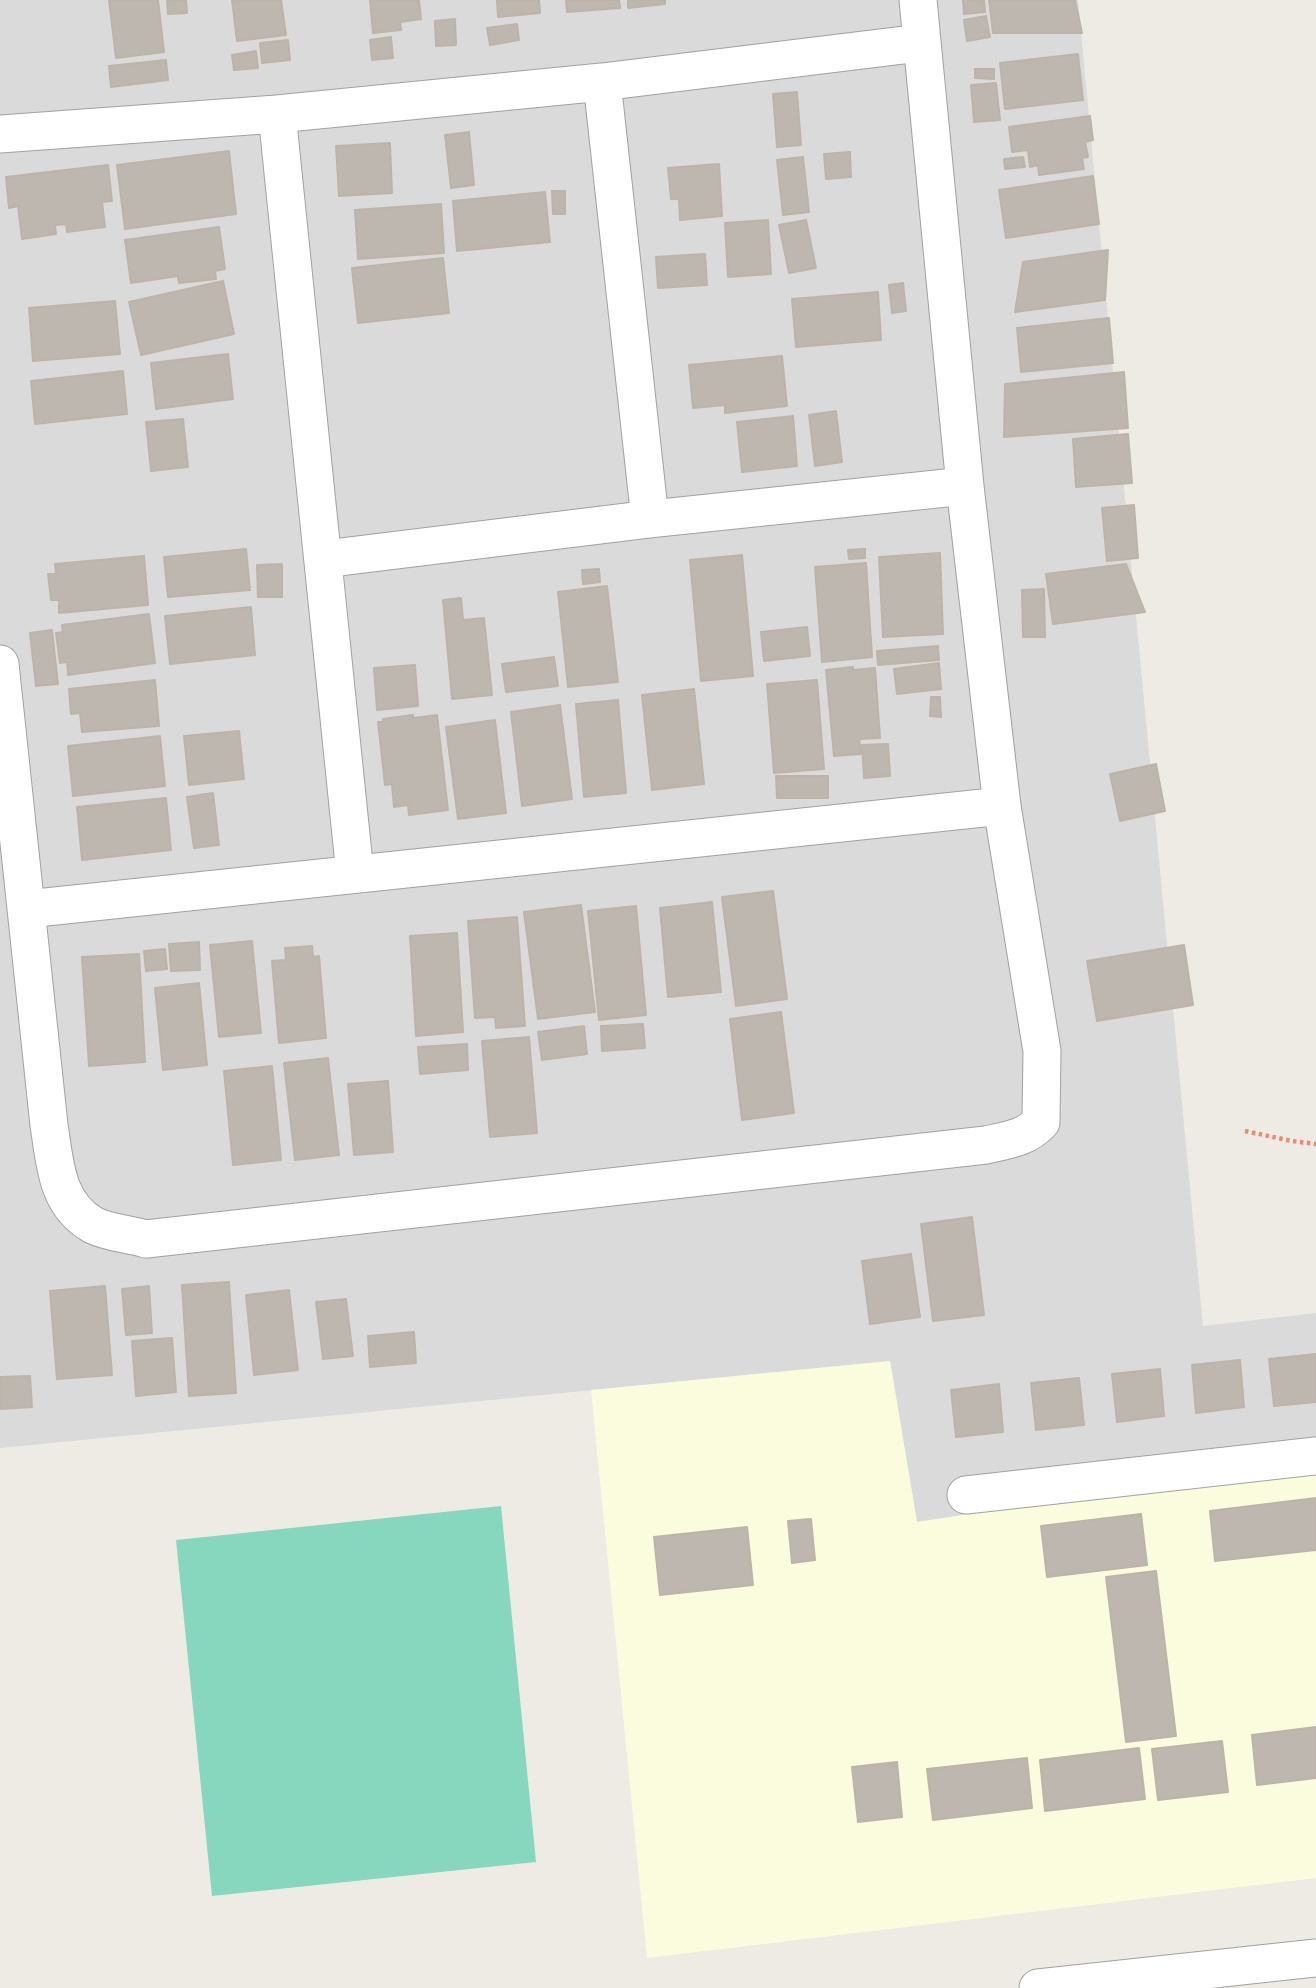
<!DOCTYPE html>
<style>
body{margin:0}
canvas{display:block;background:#edebe3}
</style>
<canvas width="1316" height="1988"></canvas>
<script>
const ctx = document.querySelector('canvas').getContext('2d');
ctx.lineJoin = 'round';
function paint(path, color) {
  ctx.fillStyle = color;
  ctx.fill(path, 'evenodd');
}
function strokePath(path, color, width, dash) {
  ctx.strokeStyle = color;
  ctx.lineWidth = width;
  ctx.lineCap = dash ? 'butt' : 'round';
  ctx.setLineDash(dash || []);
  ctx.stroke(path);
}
paint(new Path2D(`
 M0,0H1078L1203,1326L1316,1313V1462L917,1522L890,1361L0,1448Z`), '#dbdada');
paint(new Path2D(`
 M890,1361L917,1522L1316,1462V1878L647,1958L591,1390Z`), '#fafcdd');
paint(new Path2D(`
 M501,1506L536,1862L212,1896L176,1540Z`), '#87d7bf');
const building = new Path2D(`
 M109,0H158L164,52L116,58Z
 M167,0H186L187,13L168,14Z
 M232,0H281L286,35L237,41Z
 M370,0H419L421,19L400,22L401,30L373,33Z
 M497,0H539L540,13L498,17Z
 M566,0H619L620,8L567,12Z
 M628,0H665V4L628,8Z
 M963,0H984L985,12L964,14Z
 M989,0H1075L1082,33H993Z
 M986,16L990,37L967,41L964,20Z
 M455,19L456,45L436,46L435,21Z
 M517,24L519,40L490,45L487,28Z
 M391,37L393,58L372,60L370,40Z
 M288,40L290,60L262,63L260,43Z
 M256,51L258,68L234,70L232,55Z
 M1078,54L1083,100L1005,109L1000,63Z
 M166,60L168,80L111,87L109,66Z
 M975,69H994V79L975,78Z
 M996,83L1000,120L974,122L971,85Z
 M797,92L801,145L777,147L773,94Z
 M1090,116L1093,140L1085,142L1088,157L1082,158L1084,169L1039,175L1038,165L1030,167L1028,150L1012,152L1009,127Z
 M469,132L474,185L451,188L445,135Z
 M390,143L392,193L339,196L336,146Z
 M229,151L236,214L125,229L117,165Z
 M850,152L851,177L826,179L824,154Z
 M803,157L809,212L783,215L777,160Z
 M1023,157L1025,167L1005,169L1004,159Z
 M719,164L722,216L680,220L679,199H671L668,168Z
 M108,165L112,201L102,202L105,227L67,232L66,224L55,225L56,234L22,239L18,206L9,208L6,177Z
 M1093,176L1099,224L1006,238L999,190Z
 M552,191H565V214H553Z
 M545,192L550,242L457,251L453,201Z
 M441,204L444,253L358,259L355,210Z
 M768,220L771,274L728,277L725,223Z
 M806,220L816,268L789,273L779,225Z
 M219,227L225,269L215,271L216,279L179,283L178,276L131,283L125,240Z
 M1108,250L1105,300L1015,312L1023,262Z
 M705,254L707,285L658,288L656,257Z
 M443,258L449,313L358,323L352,268Z
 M223,281L234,334L141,355L129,302Z
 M903,283L906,311L892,313L889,285Z
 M878,292L881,340L796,347L792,299Z
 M115,301L120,354L33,361L29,308Z
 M1109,318L1113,363L1021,372L1017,328Z
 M228,354L233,399L156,409L151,363Z
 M782,356L787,406L725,413V405L693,408L689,365Z
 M123,371L127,414L35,424L31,381Z
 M1124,372L1128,428L1004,437L1005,384Z
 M836,411L842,462L815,466L809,415Z
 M793,416L797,466L742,472L737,422Z
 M183,419L188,467L151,471L146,422Z
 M1128,434L1132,483L1076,487L1073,439Z
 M1134,505L1138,558L1107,561L1102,508Z
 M246,549L250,590L168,597L164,557Z
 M865,549V558L849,559L848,550Z
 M940,553L943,634L883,637L879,557Z
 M742,555L753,676L701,681L690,560Z
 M144,556L148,605L59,613V600H51L48,574H56L55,564Z
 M866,563L872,657L822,662L815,567Z
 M282,564V597H258L257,565Z
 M1126,564L1145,612L1053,624L1046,574Z
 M599,569L600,582L583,584L582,570Z
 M607,586L618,682L568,687L558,592Z
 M1044,589L1045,637H1023L1022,590Z
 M461,598L463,620L484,618L492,695L452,699L443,600Z
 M251,607L255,655L170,664L165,616Z
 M149,614L155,663L68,675L67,662L60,663L56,633L63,632L62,625Z
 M807,627L810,656L764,661L761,632Z
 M52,630L58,684L36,686L30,633Z
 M938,646L939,660L878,665L877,651Z
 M554,657L558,686L506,692L502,664Z
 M939,663L941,689L897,694L894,669Z
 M415,665L418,706L377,710L374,668Z
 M853,667V670L875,668L880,738L859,739L861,754L834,756L826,670Z
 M155,680L159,726L82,732L80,713L71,714L69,689Z
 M817,680L824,769L774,773L767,684Z
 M694,689L704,784L652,790L642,695Z
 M931,697H940L941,717L930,716Z
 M618,700L626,793L584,797L576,704Z
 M560,705L572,799L522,806L511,712Z
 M413,715V718L437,715L448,810L409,815L408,805L394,807L392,784L385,785L378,722H383V719Z
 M495,720L506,813L458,819L446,727Z
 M239,731L244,779L189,785L184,736Z
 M160,736L165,786L73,796L68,746Z
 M888,744L890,776L864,778L862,745Z
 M1156,764L1165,811L1120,821L1110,774Z
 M776,776H828V798H777Z
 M213,793L219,845L194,848L187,797Z
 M166,798L171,850L82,860L77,807Z
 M773,891L787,999L736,1006L722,897Z
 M712,902L721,992L668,997L660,908Z
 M581,905L595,1012L538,1019L524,912Z
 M636,906L646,1015L599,1020L588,911Z
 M517,917L525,1026L496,1028L495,1017L475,1018L468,921Z
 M457,933L463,1032L416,1036L410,936Z
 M252,941L261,1033L219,1037L210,945Z
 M199,942L200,970L171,971L169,944Z
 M1184,945L1193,1005L1097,1021L1087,961Z
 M312,946L313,957L319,956L326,1038L279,1043L272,961L286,960L285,948Z
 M165,949L167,969L146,971L144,951Z
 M139,954L145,1062L89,1066L82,957Z
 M199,983L207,1065L163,1070L155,988Z
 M781,1012L794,1113L742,1120L730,1019Z
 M643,1024L645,1048L602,1051L601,1026Z
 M584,1026L587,1054L542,1060L538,1032Z
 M529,1037L537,1133L490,1137L482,1041Z
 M467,1044L468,1070L420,1074L418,1047Z
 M328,1058L339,1155L295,1160L284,1063Z
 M272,1066L281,1160L233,1165L224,1071Z
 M388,1081L393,1152L354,1155L348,1084Z
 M972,1217L984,1315L933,1321L921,1224Z
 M911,1254L920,1317L870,1324L862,1261Z
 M229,1282L236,1393L189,1396L182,1285Z
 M105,1286L112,1375L57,1379L50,1291Z
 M149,1286L152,1333L126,1335L122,1289Z
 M289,1290L298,1370L254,1375L246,1295Z
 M346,1299L353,1356L323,1359L316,1302Z
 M414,1332L416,1363L370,1367L368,1336Z
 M172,1338L176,1392L136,1396L132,1341Z
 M1316,1354V1402L1274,1406L1269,1359Z
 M1240,1360L1244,1407L1196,1413L1192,1365Z
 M1160,1369L1164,1416L1117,1422L1112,1374Z
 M30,1376L32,1407L0,1409V1377Z
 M1079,1378L1084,1425L1036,1430L1031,1383Z
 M999,1384L1003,1432L956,1437L951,1390Z
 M1316,1498V1550L1215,1561L1210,1511Z
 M1141,1514L1147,1565L1047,1577L1041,1526Z
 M811,1519L815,1560L792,1563L788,1521Z
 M747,1527L753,1585L660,1595L654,1537Z
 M1156,1571L1176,1736L1126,1742L1106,1577Z
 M1316,1727V1778L1257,1785L1252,1735Z
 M1222,1741L1228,1792L1158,1800L1152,1749Z
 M1139,1748L1145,1799L1045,1811L1040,1760Z
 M1027,1758L1032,1808L933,1820L927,1769Z
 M897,1762L902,1817L858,1822L852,1767Z`);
paint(building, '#bdb7b0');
strokePath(building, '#beb3a7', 2);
const minor = new Path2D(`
 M602,82L650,519
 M277,114L355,874
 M0,134L277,114L602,82L920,43
 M324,559L650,519L965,486
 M0,664L49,1125C55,1163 56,1204 93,1225C108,1233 130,1234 146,1239L986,1145C1008,1140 1026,1138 1041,1122L1042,1051L1002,806L965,486L918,0
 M27,909L1002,806
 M966,1495L1316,1456
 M1038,1988L1316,1958`);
strokePath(minor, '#a1a1a1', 39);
strokePath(new Path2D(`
 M1245,1131L1292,1141L1316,1144`), '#ef8a72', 4.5, [3.5, 3.5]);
strokePath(minor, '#fff', 37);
</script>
